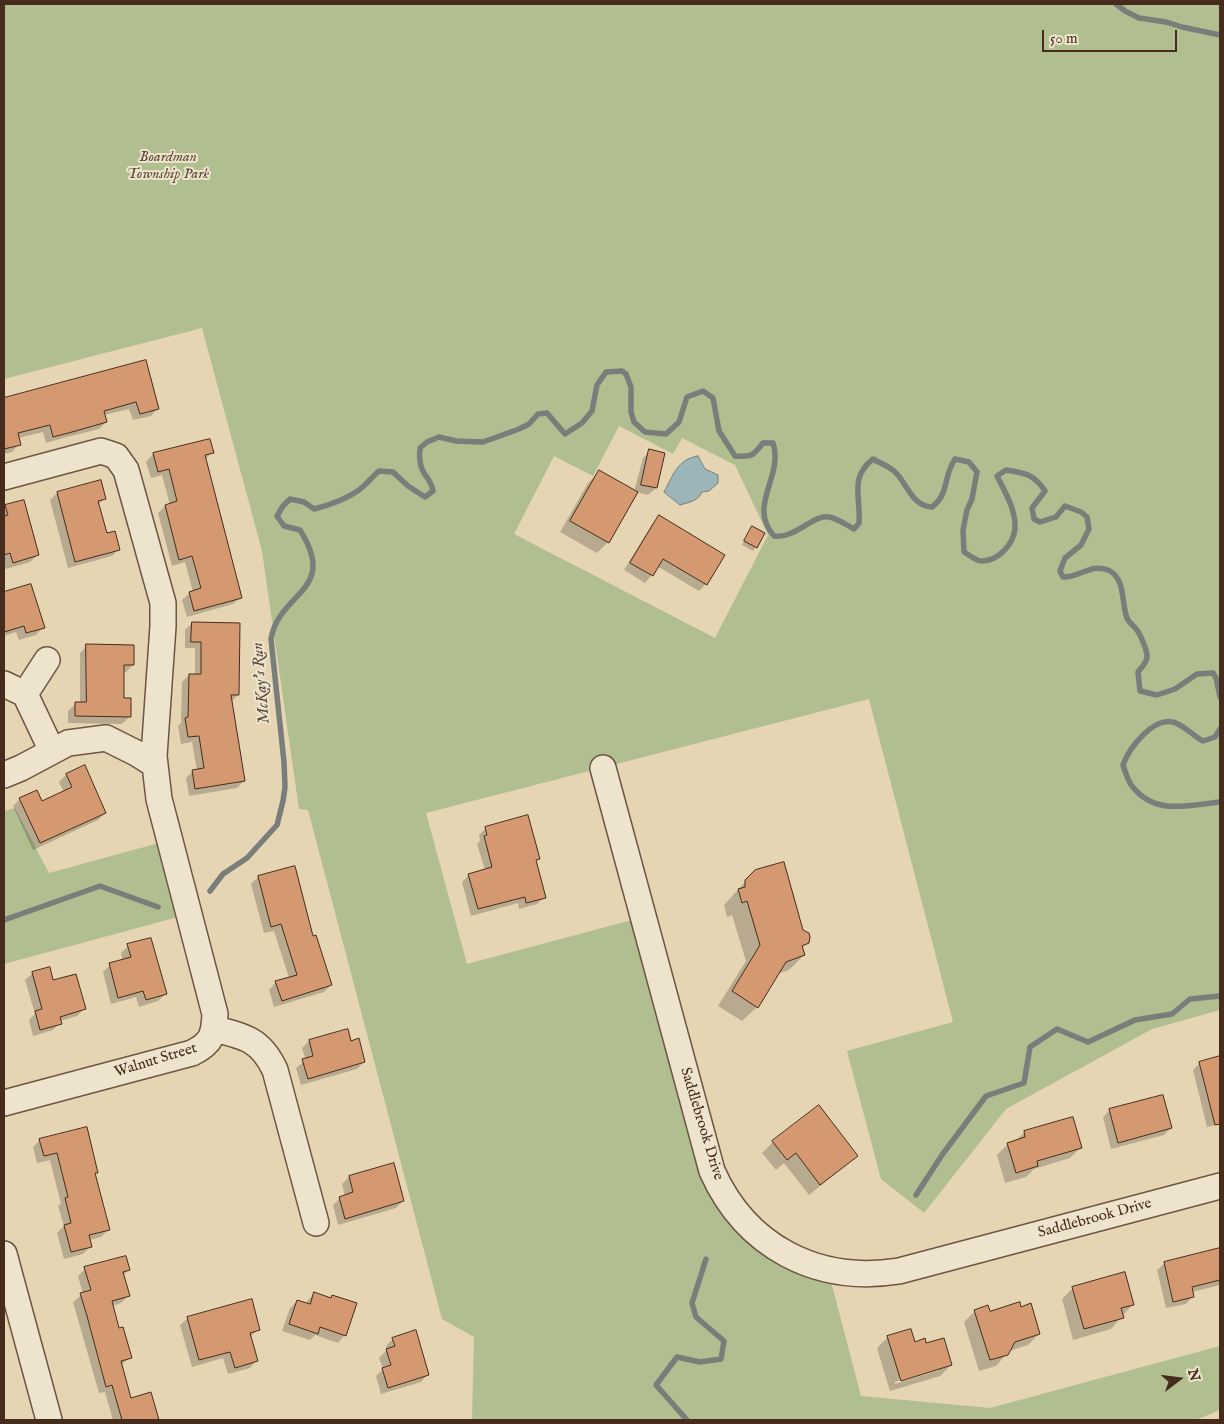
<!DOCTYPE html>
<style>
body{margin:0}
#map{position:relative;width:1224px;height:1424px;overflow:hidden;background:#e5d5b3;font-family:"IM FELL English",serif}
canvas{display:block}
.frame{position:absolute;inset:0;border:5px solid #452c1c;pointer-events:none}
.north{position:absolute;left:1154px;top:1354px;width:50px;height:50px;-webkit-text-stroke:4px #eee4ce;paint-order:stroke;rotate:75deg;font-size:14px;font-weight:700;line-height:20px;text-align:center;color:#452c1c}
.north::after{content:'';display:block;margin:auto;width:18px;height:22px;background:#452c1c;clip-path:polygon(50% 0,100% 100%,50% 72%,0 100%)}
.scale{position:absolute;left:1042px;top:30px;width:135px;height:22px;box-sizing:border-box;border:2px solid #452c1c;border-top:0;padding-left:6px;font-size:15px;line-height:18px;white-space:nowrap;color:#452c1c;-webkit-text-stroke:4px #eee4ce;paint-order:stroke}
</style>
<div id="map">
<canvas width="1224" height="1424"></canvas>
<div class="frame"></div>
<div class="north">N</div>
<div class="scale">50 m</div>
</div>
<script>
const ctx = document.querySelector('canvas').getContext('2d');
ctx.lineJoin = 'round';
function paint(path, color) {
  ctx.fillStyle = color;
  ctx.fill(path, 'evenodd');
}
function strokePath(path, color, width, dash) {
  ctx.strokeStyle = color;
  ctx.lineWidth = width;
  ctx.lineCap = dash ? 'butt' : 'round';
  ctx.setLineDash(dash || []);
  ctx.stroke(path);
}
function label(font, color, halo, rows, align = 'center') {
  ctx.font = font + ' "IM FELL English",serif';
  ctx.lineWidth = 4;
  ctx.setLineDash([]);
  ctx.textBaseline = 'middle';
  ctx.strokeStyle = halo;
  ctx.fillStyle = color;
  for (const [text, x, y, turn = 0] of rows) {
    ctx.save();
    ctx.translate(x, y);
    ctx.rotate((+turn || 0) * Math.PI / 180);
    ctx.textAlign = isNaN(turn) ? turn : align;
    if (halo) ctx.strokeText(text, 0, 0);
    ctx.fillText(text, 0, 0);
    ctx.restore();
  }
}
paint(new Path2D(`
 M4,4H1220V1010L1152,1029L1006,1109L924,1213L881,1179L847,1051L953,1022L869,699L426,813L467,964L643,917L731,1205L828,1270L861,1396L990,1408L1220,1346V1410L1196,1420H472L474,1337L442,1319L308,810L299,809L262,551L202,328L4,379ZM619,426L673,454L682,438L735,465L768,535L715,638L514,534L554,456L593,476Z
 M15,808L49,873L170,840L189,914L4,964V811Z`), '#b1be8f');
const water = new Path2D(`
 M698,456L705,469L718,475V483L709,491L702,492C698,501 690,502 680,505L664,492C673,476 677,459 698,456Z`);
paint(water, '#9cb5b8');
strokePath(water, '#797e7a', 1);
paint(new Path2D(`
 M145,362L158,408L151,416L133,420L129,409L104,415L106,422L99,429L63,438L46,443L43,432L18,438L19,444L12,452L4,454V399Z
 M650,451L664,454L656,488L648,495L637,492L608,542L597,553L560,532L588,483L599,472L634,492L643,458Z
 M212,452L205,460L241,597L233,604L187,617L182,600L190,593L193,592L185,562L172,566L158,513L165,506L170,505L162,475L151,478L146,462L153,454Z
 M100,481L105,498L98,505L106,535L119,549L112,556L68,568L50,500L57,493Z
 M6,506L38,555L30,562L6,569L4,563V508Z
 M659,517L706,584L699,591L657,566L652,575L645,583L624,570L652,524Z
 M752,527L764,533L753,551L742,545Z
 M30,585L43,627L36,635L19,640L16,632L4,636V594Z
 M192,623L238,695L231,702L244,781L237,788L189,796L186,778L193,771H197L192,742L181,744L178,726L181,723L182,682L189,675H195V648H185V630Z
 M87,646L133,665L126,672H123V700L130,716L122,724L68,723V711L75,704H80V653Z
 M66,775L105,813L98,820L33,850L13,806L20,799L41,802L64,792L59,782Z
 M486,828L538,859L535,862L544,897L537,904L519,909L518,903L471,916L462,882L469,875L485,870L477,844L480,841L479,835Z
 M258,877L312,937L331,985L324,992L274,1007L269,990L276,982L289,978L274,931L264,933L251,884Z
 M746,881L807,943L801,949L804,955L789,970L777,974L757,1007L742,1021L718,1006L746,961L732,915L727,917L724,905Z
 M128,946L166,994L158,1001L139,1007L136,997L111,1004L103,972L110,965L123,961L121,953Z
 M33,973L52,982L84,1009L77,1016L60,1021V1023L53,1030L33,1036L29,1020L35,1014L25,980Z
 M309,1041L350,1042L364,1062L357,1069L301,1085L296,1068L306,1060L302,1048Z
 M1220,1058V1124L1207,1127L1193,1070L1200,1063Z
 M1110,1110L1171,1128L1164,1135L1111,1149L1103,1117Z
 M1072,1118L1081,1147L1070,1158L1034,1169L1026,1177L1005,1183L997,1155L1008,1144L1015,1141L1024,1133Z
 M40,1140L97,1172L94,1174L108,1230L101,1237L89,1240L90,1247L83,1254L64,1259L57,1233L64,1226L58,1206L61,1204L50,1160L37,1163L33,1147Z
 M773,1142L856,1155L845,1166L809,1195L784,1163L776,1170L762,1153Z
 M349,1177L403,1201L396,1208L338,1225L333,1205L340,1198L345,1196L342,1184Z
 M1220,1250V1285L1192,1292L1193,1296L1186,1304L1166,1308L1157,1270L1165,1263Z
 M85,1269L128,1270L123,1276L128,1296L121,1303L112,1306L118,1329L130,1358L121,1365L130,1399L150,1393L158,1420H113L105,1392L99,1393L73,1302L83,1294L78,1276Z
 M1073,1288L1133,1304L1111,1329L1073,1340L1062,1299Z
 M315,1293L330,1299L333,1296L345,1335L338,1343L315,1335L310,1340L282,1331L290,1308L297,1301L306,1304L307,1301Z
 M1020,1308L1039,1334L1028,1345L1009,1351L996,1366L979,1371L964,1322L975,1311L989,1313Z
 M188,1318L259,1329L250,1337L257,1360L250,1368L228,1374L223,1358L192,1367L180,1325Z
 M888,1337L926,1345L951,1365L940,1376L890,1391L877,1348ZM939,1368V1370L895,1384V1382Z
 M393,1339L428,1374L421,1382L381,1394L376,1376L383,1369L379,1358L387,1350L386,1346Z`), '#0003');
strokePath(new Path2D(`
 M1116,4L1125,11L1139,18L1166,22L1182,27L1220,35
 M1220,729L1215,737L1203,741C1193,736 1184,725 1173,722C1153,717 1129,748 1123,765C1125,771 1128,781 1132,786C1155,816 1188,805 1220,802
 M210,891L223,874L247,858L277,825L283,801L285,787L284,762L271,639C279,591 339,592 300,530L284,526L277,516L283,506L290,499L304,502L314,509C330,505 345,500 359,490C366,485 372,477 379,471L393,472L408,486L425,497L433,491C432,483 428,479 424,473C419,465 419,457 420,448L427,442L439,437L456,441L483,442L519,429L529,424L538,414L547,413L565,434L582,423L592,411L597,385L606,372L622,371L626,374L631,387V412L634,422L645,432L666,434L679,422L687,397L703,391L713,398L719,431L735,456C752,457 753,456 763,443H773C784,477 747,505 774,536C796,539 813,514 829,517C837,518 846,525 854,529L859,523C861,497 849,478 873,459C880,463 888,466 894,471C907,482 911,506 932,507C950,493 943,476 955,459L969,462L977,472L972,499L967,510L963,530L964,552C969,555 976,561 982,561C998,561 1014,544 1015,528C1016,510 1005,492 997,476L1006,470C1025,473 1034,474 1045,491L1032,508L1034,519L1040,522L1056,517L1065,506L1081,512L1087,517L1089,529L1081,545L1065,558L1060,571L1063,577C1079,578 1091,563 1108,570C1126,578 1121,603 1127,618C1129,623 1134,626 1137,630C1141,636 1146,648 1147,655C1148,661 1142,667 1138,672L1140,691L1157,695L1175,689L1197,674L1213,673L1216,678L1220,697
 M4,920L100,886L158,907
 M916,1195L942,1155L986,1096L1024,1083L1030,1047L1057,1029L1088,1042L1135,1020L1172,1014L1190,999L1220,996
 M687,1420L656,1385L677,1357L700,1362L721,1359L724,1341L696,1317L692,1303L706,1259`), '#797e7a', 5.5);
const building = new Path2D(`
 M146,360L159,409L140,414L136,402L104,411L107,422L72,432L53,437L50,425L18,433L21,445L4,449V398Z
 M210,439L214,453L205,455L242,598L194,611L189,592L201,588L192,556L179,560L165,505L177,501L169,469L158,472L153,453Z
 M649,449L665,453L657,488L641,485Z
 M599,470L638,492L609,543L570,521Z
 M101,480L106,499L98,501L107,533L115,531L120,550L75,562L57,492Z
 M24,500L39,555L13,563L10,553L4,555V516L8,515L5,505Z
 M659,515L725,555L707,585L663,559L653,576L630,563Z
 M752,526L765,533L757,548L744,541Z
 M31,584L45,628L26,633L24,626L4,632V592Z
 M192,622L240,623L239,695H231L245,781L195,789L192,770L204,768L199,736L188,737L185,718L188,717L189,674H201V642H191Z
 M86,644L134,645V665H124V698H131V717L75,716V702H86Z
 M85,765L106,813L40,843L19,798L37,790L42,801L72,787L66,774Z
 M528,815L540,859L536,860L546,898L526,903L525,897L478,909L468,874L492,867L484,836L487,835L485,827Z
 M784,862L803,930L809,933L810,937L809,943L802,946L805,955L786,962L758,1008L732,991L760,945L747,901L742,903L738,889L745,887V880L755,870Z
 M295,866L313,936L316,935L332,985L282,1001L275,981L297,975L281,924L271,927L258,876Z
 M151,938L167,994L146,1000L143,991L118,998L109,963L131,957L127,944Z
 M50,967L53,980L76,974L86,1009L60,1017L62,1024L40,1030L35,1011L42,1009L32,972Z
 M348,1029L351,1041L359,1038L365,1062L308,1079L302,1059L313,1056L309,1040Z
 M1220,1056V1124L1215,1125L1199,1062Z
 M1163,1095L1172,1128L1118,1143L1109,1109Z
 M819,1105L858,1156L820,1185L796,1153L787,1160L772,1141Z
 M1073,1117L1082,1148L1037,1161L1038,1166L1016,1173L1007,1143L1025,1137L1024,1131Z
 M87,1127L98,1173H95L110,1230L89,1235L92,1247L71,1252L64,1225L71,1223L65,1198L68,1197L57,1153L44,1156L39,1139Z
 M394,1163L404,1201L345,1219L339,1197L353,1192L349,1176Z
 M1220,1248V1280L1192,1287L1194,1297L1173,1302L1164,1262Z
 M126,1256L130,1270L123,1272L130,1296L112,1301L119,1328L123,1327L132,1358L121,1361L131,1398L151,1392L159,1420H122L112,1385L106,1387L87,1316L80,1293L91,1290L84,1267Z
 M1125,1272L1134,1305L1121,1308L1124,1318L1084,1329L1072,1287Z
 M314,1292L331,1298L332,1295L357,1303L346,1336L320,1327L318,1334L289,1324L297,1300L310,1304Z
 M252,1299L260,1330L250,1333L258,1361L235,1368L230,1352L199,1360L187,1317Z
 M1020,1302L1021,1307L1031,1303L1040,1334L1015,1342L1008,1355L990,1360L974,1310L988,1305L990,1311Z
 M911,1329L915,1342L925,1338L926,1343L944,1338L952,1365L901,1381L887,1336Z
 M416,1330L429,1375L388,1388L382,1368L391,1365L386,1349L395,1346L392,1338Z`);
paint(building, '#d49970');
strokePath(building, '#452c1c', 1);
const minor = new Path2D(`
 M4,477L101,451L116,456L126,470L163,603V626L154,756L159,799L215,1014C214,1035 212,1043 192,1053L4,1103
 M47,660L25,694L52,751
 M4,684L25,694
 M603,768L712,1171C746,1247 817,1284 899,1271L1220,1186
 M4,775L21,768L68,743L106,738L136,753L155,765
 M214,1029C245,1036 261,1040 275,1070L316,1223
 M4,1254L49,1420`);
strokePath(minor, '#6d5642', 28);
strokePath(minor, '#eee4ce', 25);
label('italic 15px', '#5b4933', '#eee4ce', [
 ["Boardman",168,158],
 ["Township Park",168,175]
]);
label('15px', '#452c1c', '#eee4ce', [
 ["Walnut Street",156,1061,-17],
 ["Saddlebrook Drive",701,1124,73],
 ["Saddlebrook Drive",1095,1219,-15]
]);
label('italic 16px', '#56473b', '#eee4ce', [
 ["McKay's Run",262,683,-95]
]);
</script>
